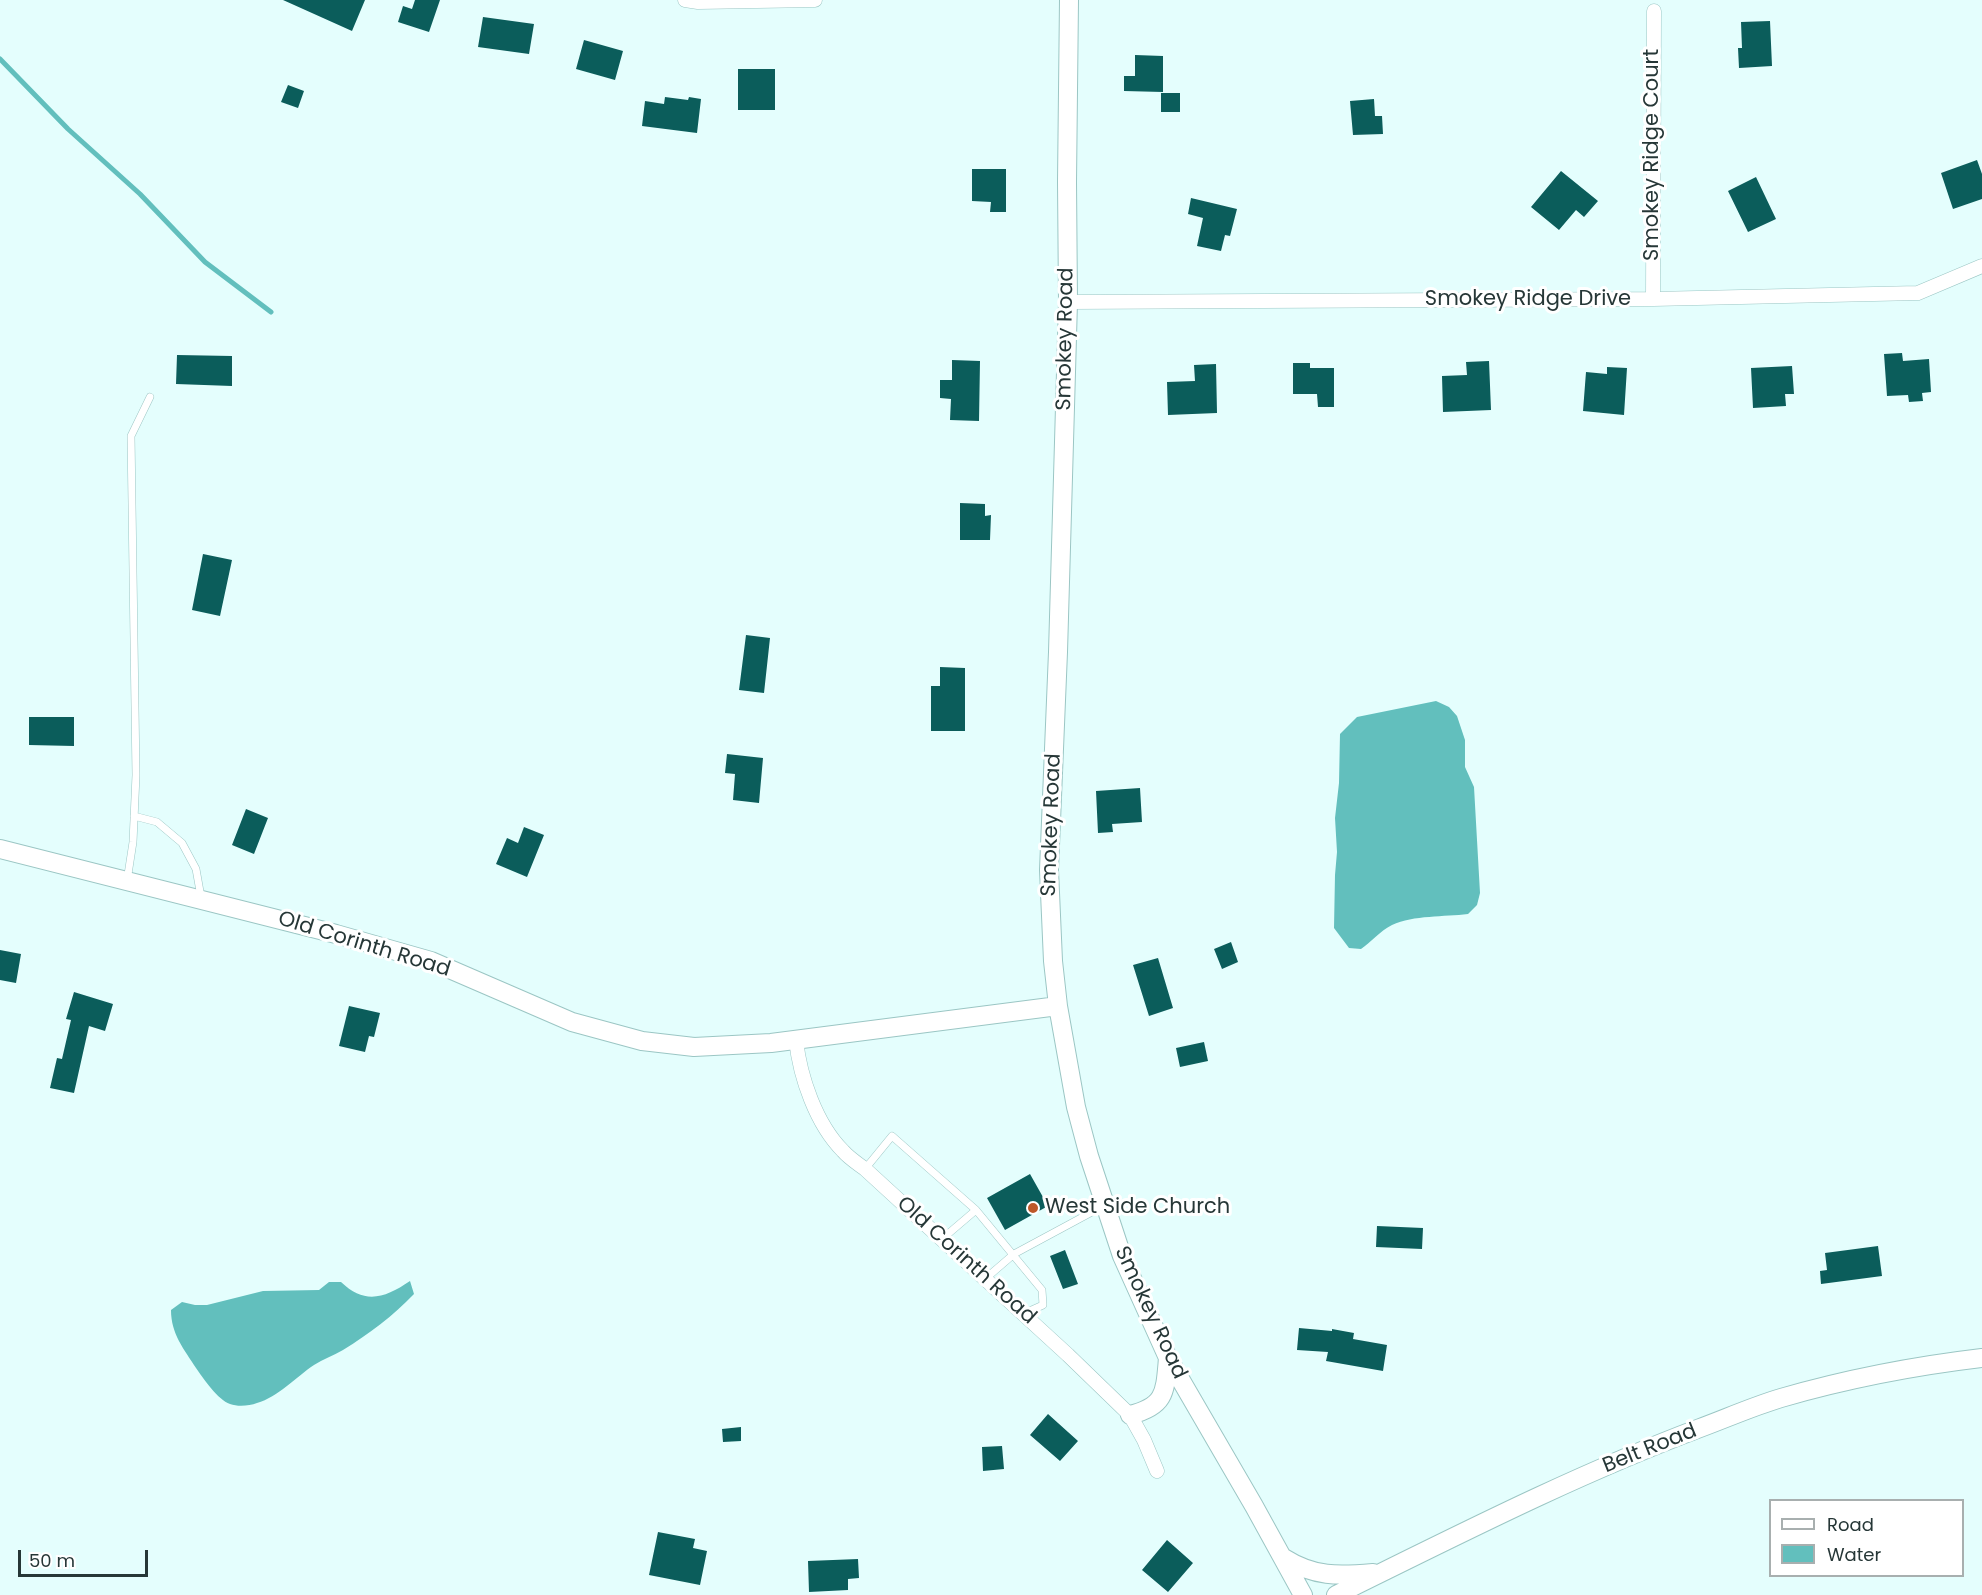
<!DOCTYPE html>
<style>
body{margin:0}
#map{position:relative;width:1982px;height:1595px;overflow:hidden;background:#e4fefd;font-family:Poppins,sans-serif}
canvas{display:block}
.legend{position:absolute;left:1769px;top:1499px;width:195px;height:78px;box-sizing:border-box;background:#fff;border:2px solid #a8afaf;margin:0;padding:8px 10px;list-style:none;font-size:18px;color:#263737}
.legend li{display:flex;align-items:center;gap:12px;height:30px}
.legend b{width:30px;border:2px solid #a8afaf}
.scale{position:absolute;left:18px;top:1550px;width:130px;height:27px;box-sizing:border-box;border:3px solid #263737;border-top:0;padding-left:8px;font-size:18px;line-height:21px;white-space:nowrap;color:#263737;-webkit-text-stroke:4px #fff;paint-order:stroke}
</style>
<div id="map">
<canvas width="1982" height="1595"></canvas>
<ul class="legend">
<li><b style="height:8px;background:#fff"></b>Road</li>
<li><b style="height:16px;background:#62bfbd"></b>Water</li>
</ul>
<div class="scale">50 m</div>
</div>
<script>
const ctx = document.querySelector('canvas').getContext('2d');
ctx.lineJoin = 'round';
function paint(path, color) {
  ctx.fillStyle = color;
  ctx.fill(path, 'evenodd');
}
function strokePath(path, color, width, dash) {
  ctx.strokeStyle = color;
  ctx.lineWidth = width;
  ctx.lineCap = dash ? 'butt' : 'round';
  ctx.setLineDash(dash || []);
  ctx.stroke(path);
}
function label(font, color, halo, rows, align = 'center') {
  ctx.font = font + ' Poppins,sans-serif';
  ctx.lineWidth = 6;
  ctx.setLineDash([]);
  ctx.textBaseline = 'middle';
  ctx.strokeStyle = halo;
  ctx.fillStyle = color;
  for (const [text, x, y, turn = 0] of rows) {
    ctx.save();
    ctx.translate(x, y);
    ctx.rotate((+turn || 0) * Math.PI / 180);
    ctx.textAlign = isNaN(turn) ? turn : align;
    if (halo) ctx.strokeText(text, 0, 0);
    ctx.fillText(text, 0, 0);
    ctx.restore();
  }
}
paint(new Path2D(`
 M1436,701L1449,707L1457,716L1465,740V767L1474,787L1480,893L1477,905L1468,914C1444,917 1414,915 1392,925C1380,931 1371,942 1361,949L1349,948L1334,928L1335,875L1337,852L1335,818L1339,783L1340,734L1357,717Z
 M410,1281L414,1294C393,1316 369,1334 343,1350C333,1356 323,1359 314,1365C296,1377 278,1397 257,1403C249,1406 238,1407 230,1404C218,1400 203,1378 196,1368C184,1349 171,1334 171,1310L182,1302L195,1305H207L263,1291L319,1290L329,1282H341C365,1305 385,1298 410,1281Z`), '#62bfbd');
strokePath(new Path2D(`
 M0,59L68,129L140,194L205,262L271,312`), '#62bfbd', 5);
paint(new Path2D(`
 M283,0H365L352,31Z
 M415,0H440L429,32L398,22L403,6L412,9Z
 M483,17L534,24L529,54L478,47Z
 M1770,21L1772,66L1739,68L1738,48H1742L1741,22Z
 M584,40L623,51L615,80L576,69Z
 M1135,55L1163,56V92L1124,91V76H1135Z
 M738,69H775V110H738Z
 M288,85L304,91L298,108L281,102Z
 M1161,93H1180V112H1161Z
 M665,97L688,100L689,97L701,99L697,133L642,126L645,101L664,104Z
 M1374,99L1375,116H1382L1383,134L1353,135L1350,101Z
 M1977,160L1982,174V199L1953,209L1941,173Z
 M972,169H1006V212H990L991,202L972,201Z
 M1561,171L1598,201L1584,217L1576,210L1559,230L1531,207Z
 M1756,177L1776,219L1748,232L1728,191Z
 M1191,198L1237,209L1230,236L1225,235L1221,251L1197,246L1203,218L1188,214Z
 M1902,353L1903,361L1929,359L1931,392L1922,393L1923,401L1909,402L1908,395L1887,396L1884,354Z
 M177,355L232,356V386L176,384Z
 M952,360L980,361L979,421L950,420L951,399L940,398V380H952Z
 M1489,361L1491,410L1443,412L1442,376L1467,375L1466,362Z
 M1293,363H1310V368H1334V407H1318L1317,394H1293Z
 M1216,364L1217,413L1168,415L1167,382L1195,381L1194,365Z
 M1792,366L1794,394H1785L1786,406L1753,408L1751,368Z
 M1607,367L1627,368L1624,415L1583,411L1586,372L1607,374Z
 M960,503L985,504V516L991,515L990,540H960Z
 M203,554L232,560L220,616L192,610Z
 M746,635L770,638L764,693L739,690Z
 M940,667L965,668V731H931V686H940Z
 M29,717H74V746L29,745Z
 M727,754L763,758L759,803L733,800L735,774L725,773Z
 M1140,788L1142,822L1112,824L1113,832L1098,833L1096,791Z
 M246,809L268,818L254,854L232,845Z
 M524,827L544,835L527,877L496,864L507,838L518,843Z
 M1231,942L1238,962L1222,969L1214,949Z
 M0,950L21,954L16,983L0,980Z
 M1158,958L1173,1008L1149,1016L1133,965Z
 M74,992L113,1004L105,1031L89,1026L74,1093L50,1088L57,1058L62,1059L71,1020L66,1019Z
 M349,1006L380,1013L374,1037L369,1036L365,1052L339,1046Z
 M1204,1042L1208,1061L1180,1067L1176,1048Z
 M1030,1174L1048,1206L1005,1230L987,1198Z
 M1377,1226L1423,1228L1422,1249L1376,1247Z
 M1878,1246L1882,1276L1821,1284L1820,1271L1827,1270L1825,1253Z
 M1065,1250L1078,1284L1063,1289L1050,1256Z
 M1299,1328L1332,1331V1329L1354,1333L1353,1339L1387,1345L1383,1371L1326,1361L1328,1352L1297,1350Z
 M1048,1414L1078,1441L1060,1461L1030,1435Z
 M741,1427V1441L723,1442L722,1429Z
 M1002,1446L1004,1469L983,1471L982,1447Z
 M658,1532L695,1539L693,1548L707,1551L700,1585L649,1575Z
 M1167,1540L1193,1563L1168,1592L1142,1570Z
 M858,1559L859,1578L848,1579V1590L809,1592L808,1561Z`), '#0b5d5b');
const service = new Path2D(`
 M134,816L157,822L182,843L196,869L201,897
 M127,881L133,842L136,775L131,436L150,397
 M865,1169L892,1136L976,1210L1042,1290L1043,1305L1023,1314
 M942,1239L976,1210
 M985,1279L1014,1254L1105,1205`);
const minor = new Path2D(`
 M685,0L698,2L815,0
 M1653,299L1654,11
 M1068,302L1653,299L1918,293L1982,266
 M796,1040C800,1077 816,1124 843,1151C849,1158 857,1163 865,1169L1068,1355L1130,1415L1144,1440L1157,1471`);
const tertiary = new Path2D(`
 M1069,0L1067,182L1068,302L1058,652L1049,870L1053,961L1058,1006L1076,1107L1089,1156L1122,1256L1168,1358L1254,1506L1303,1595
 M0,849L336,934L431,961L572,1022L642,1041L694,1047L771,1043L1058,1006
 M1130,1415C1166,1406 1165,1392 1168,1358
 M1284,1558C1314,1577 1338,1576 1373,1573
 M1336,1595C1456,1536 1575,1475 1700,1428C1727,1418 1754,1406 1781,1398C1847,1379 1914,1366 1982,1358`);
strokePath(service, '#9bc6c4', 8);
strokePath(minor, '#9bc6c4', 15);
strokePath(tertiary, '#9bc6c4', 20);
strokePath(service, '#fff', 7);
strokePath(minor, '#fff', 14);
strokePath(tertiary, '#fff', 18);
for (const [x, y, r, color] of [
 [1033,1208,6,"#bd5728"]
]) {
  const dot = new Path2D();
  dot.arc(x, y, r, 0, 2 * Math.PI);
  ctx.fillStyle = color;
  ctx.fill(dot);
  strokePath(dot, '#fff', 2);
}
label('21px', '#263737', '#fff', [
 ["Smokey Ridge Court",1653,155,-90],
 ["Smokey Ridge Drive",1528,300],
 ["Smokey Road",1066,339,-89],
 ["Smokey Road",1052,825,-88],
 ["Old Corinth Road",364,945,17],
 ["Old Corinth Road",966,1261,42],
 ["Smokey Road",1150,1313,65],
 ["Belt Road",1650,1449,-22]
]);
label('21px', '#263737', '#fff', [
 ["West Side Church",1045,1208]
], 'left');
</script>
